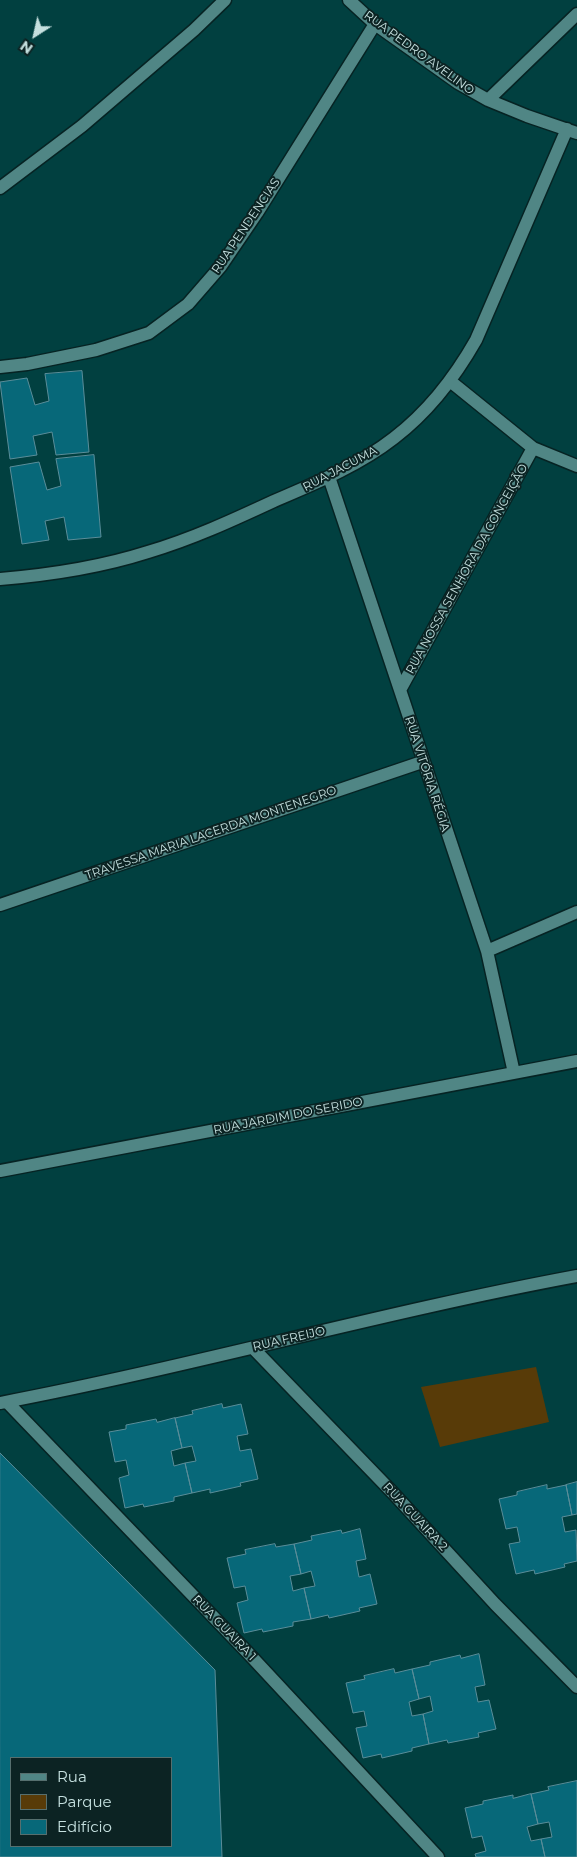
<!DOCTYPE html>
<meta charset="utf-8">
<style>
body{margin:0}
#map{position:relative;width:577px;height:1857px;overflow:hidden;background:#014040;font-family:Montserrat,sans-serif}
canvas{display:block}
.legend{position:absolute;left:10px;top:1757px;width:162px;height:90px;box-sizing:border-box;background:#0c2323;border:1px solid #566f6e;margin:0;padding:6px 9px;list-style:none;font-size:15px;color:#c5e0df}
.legend li{display:flex;align-items:center;gap:10px;height:25px}
.legend b{width:25px;border:1px solid #566f6e}
.north{position:absolute;left:10px;top:10px;width:50px;height:50px;-webkit-text-stroke:4px #0c2323;paint-order:stroke;rotate:215deg;font-size:14px;font-weight:700;line-height:20px;text-align:center;color:#c5e0df}
.north::after{content:'';display:block;margin:auto;width:18px;height:22px;background:#c5e0df;clip-path:polygon(50% 0,100% 100%,50% 72%,0 100%)}
</style>
<div id="map">
<canvas width="577" height="1857"></canvas>
<ul class="legend">
<li><b style="height:6px;background:#508685"></b>Rua</li>
<li><b style="height:14px;background:#583b08"></b>Parque</li>
<li><b style="height:14px;background:#076879"></b>Edifício</li>
</ul>
<div class="north">N</div>
</div>
<script>
const ctx = document.querySelector('canvas').getContext('2d');
ctx.lineJoin = 'round';
function paint(path, color) {
  ctx.fillStyle = color;
  ctx.fill(path, 'evenodd');
}
function strokePath(path, color, width, dash) {
  ctx.strokeStyle = color;
  ctx.lineWidth = width;
  ctx.lineCap = dash ? 'butt' : 'round';
  ctx.setLineDash(dash || []);
  ctx.stroke(path);
}
function label(font, color, halo, rows, align = 'center') {
  ctx.font = font + ' Montserrat,sans-serif';
  ctx.lineWidth = 4;
  ctx.setLineDash([]);
  ctx.textBaseline = 'middle';
  ctx.strokeStyle = halo;
  ctx.fillStyle = color;
  for (const [text, x, y, turn = 0] of rows) {
    ctx.save();
    ctx.translate(x, y);
    ctx.rotate((+turn || 0) * Math.PI / 180);
    ctx.textAlign = isNaN(turn) ? turn : align;
    if (halo) ctx.strokeText(text, 0, 0);
    ctx.fillText(text, 0, 0);
    ctx.restore();
  }
}
paint(new Path2D(`
 M536,1367L549,1422L440,1447L421,1387Z`), '#583b08');
const building = new Path2D(`
 M82,371L89,452L56,455L52,432L33,436L37,455L10,459L0,382L27,378L35,405L49,401L45,374Z
 M94,455L101,537L68,540L64,517L45,521L49,540L22,544L10,467L39,462L47,490L61,486L56,459Z
 M222,1404L223,1408L241,1404L248,1434L237,1436L240,1451L251,1449L258,1479L240,1483L241,1486L210,1493V1489L192,1493L185,1463L196,1461L192,1446L182,1448L175,1418L193,1414L192,1411Z
 M175,1418L182,1448L171,1451L174,1466L185,1463L192,1493L174,1497V1501L144,1507L143,1504L125,1508L119,1478L129,1475L126,1460L115,1462L109,1432L126,1429V1425L156,1419L157,1422Z
 M0,1453L215,1670L222,1857H0ZM11,1758H171V1846H11Z
 M577,1482V1514L572,1515L566,1485Z
 M547,1485V1489L566,1485L572,1515L562,1517L565,1532L576,1530L577,1561L564,1564L565,1567L535,1574L534,1570L516,1574L509,1544L520,1542L517,1527L506,1529L499,1499L517,1495V1492Z
 M360,1529L366,1559L356,1561L359,1577L370,1574L377,1604L359,1608L360,1611L329,1618L328,1615L311,1619L304,1588L315,1586L311,1571L301,1574L294,1544L312,1540L311,1536L341,1530L342,1533Z
 M275,1544L276,1547L294,1544L301,1574L290,1576L293,1591L304,1588L311,1619L293,1622V1626L263,1632L262,1629L244,1633L237,1603L248,1600L245,1586L234,1588L227,1558L246,1554L245,1550Z
 M479,1654L485,1685L475,1687L478,1702L489,1700L496,1729L478,1733L479,1737L448,1743L447,1740L429,1744L423,1714L433,1711L430,1696L419,1699L412,1669L430,1665V1662L460,1655L461,1658Z
 M394,1669L395,1673L412,1669L419,1699L409,1702L412,1716L423,1714L429,1744L412,1748V1751L382,1758L381,1754L363,1758L356,1728L367,1726L364,1711L353,1713L346,1683L365,1679L364,1676Z
 M577,1781V1857H545L541,1839L552,1837L549,1822L538,1824L531,1794L549,1790L548,1787Z
 M531,1794L538,1824L527,1827L531,1841L541,1839L545,1857H476L475,1854L486,1851L482,1836L472,1838L465,1808L483,1804V1801L513,1795V1798Z`);
paint(building, '#076879');
strokePath(building, '#5a8d99', 1);
const minor = new Path2D(`
 M349,0L375,24L458,83L488,100L527,116L577,133
 M488,100L577,14
 M0,188L82,126L194,30L225,0
 M0,367L27,364L96,350L149,333L188,304L221,266L257,213L375,24
 M450,381L533,448L577,466
 M329,477L487,951L514,1073
 M0,579C49,575 101,567 148,552C192,539 233,520 274,501C316,483 358,466 394,438C428,412 455,377 476,340L567,129
 M400,690L533,448
 M0,905L422,762
 M487,951L577,912
 M0,1171L577,1061
 M253,1348L393,1493L495,1604L577,1687
 M7,1402L249,1654L438,1857
 M0,1403C194,1366 383,1312 577,1276`);
strokePath(minor, '#062323', 15);
strokePath(minor, '#508685', 12);
label('12px', '#c5e0df', '#0c2323', [
 ["RUA PEDRO AVELINO",419,53,36],
 ["RUA PENDENCIAS",246,226,-56],
 ["RUA JACUMA",340,469,-28],
 ["RUA NOSSA SENHORA DA CONCEIÇÃO",467,569,-61],
 ["RUA VITÓRIA RÉGIA",427,774,72],
 ["TRAVESSA MARIA LACERDA MONTENEGRO",211,833,-19],
 ["RUA JARDIM DO SERIDO",288,1116,-11],
 ["RUA FREIJO",289,1339,-13],
 ["RUA GUAIRA 2",415,1517,47],
 ["RUA GUAIRA 1",224,1628,46]
]);
</script>
